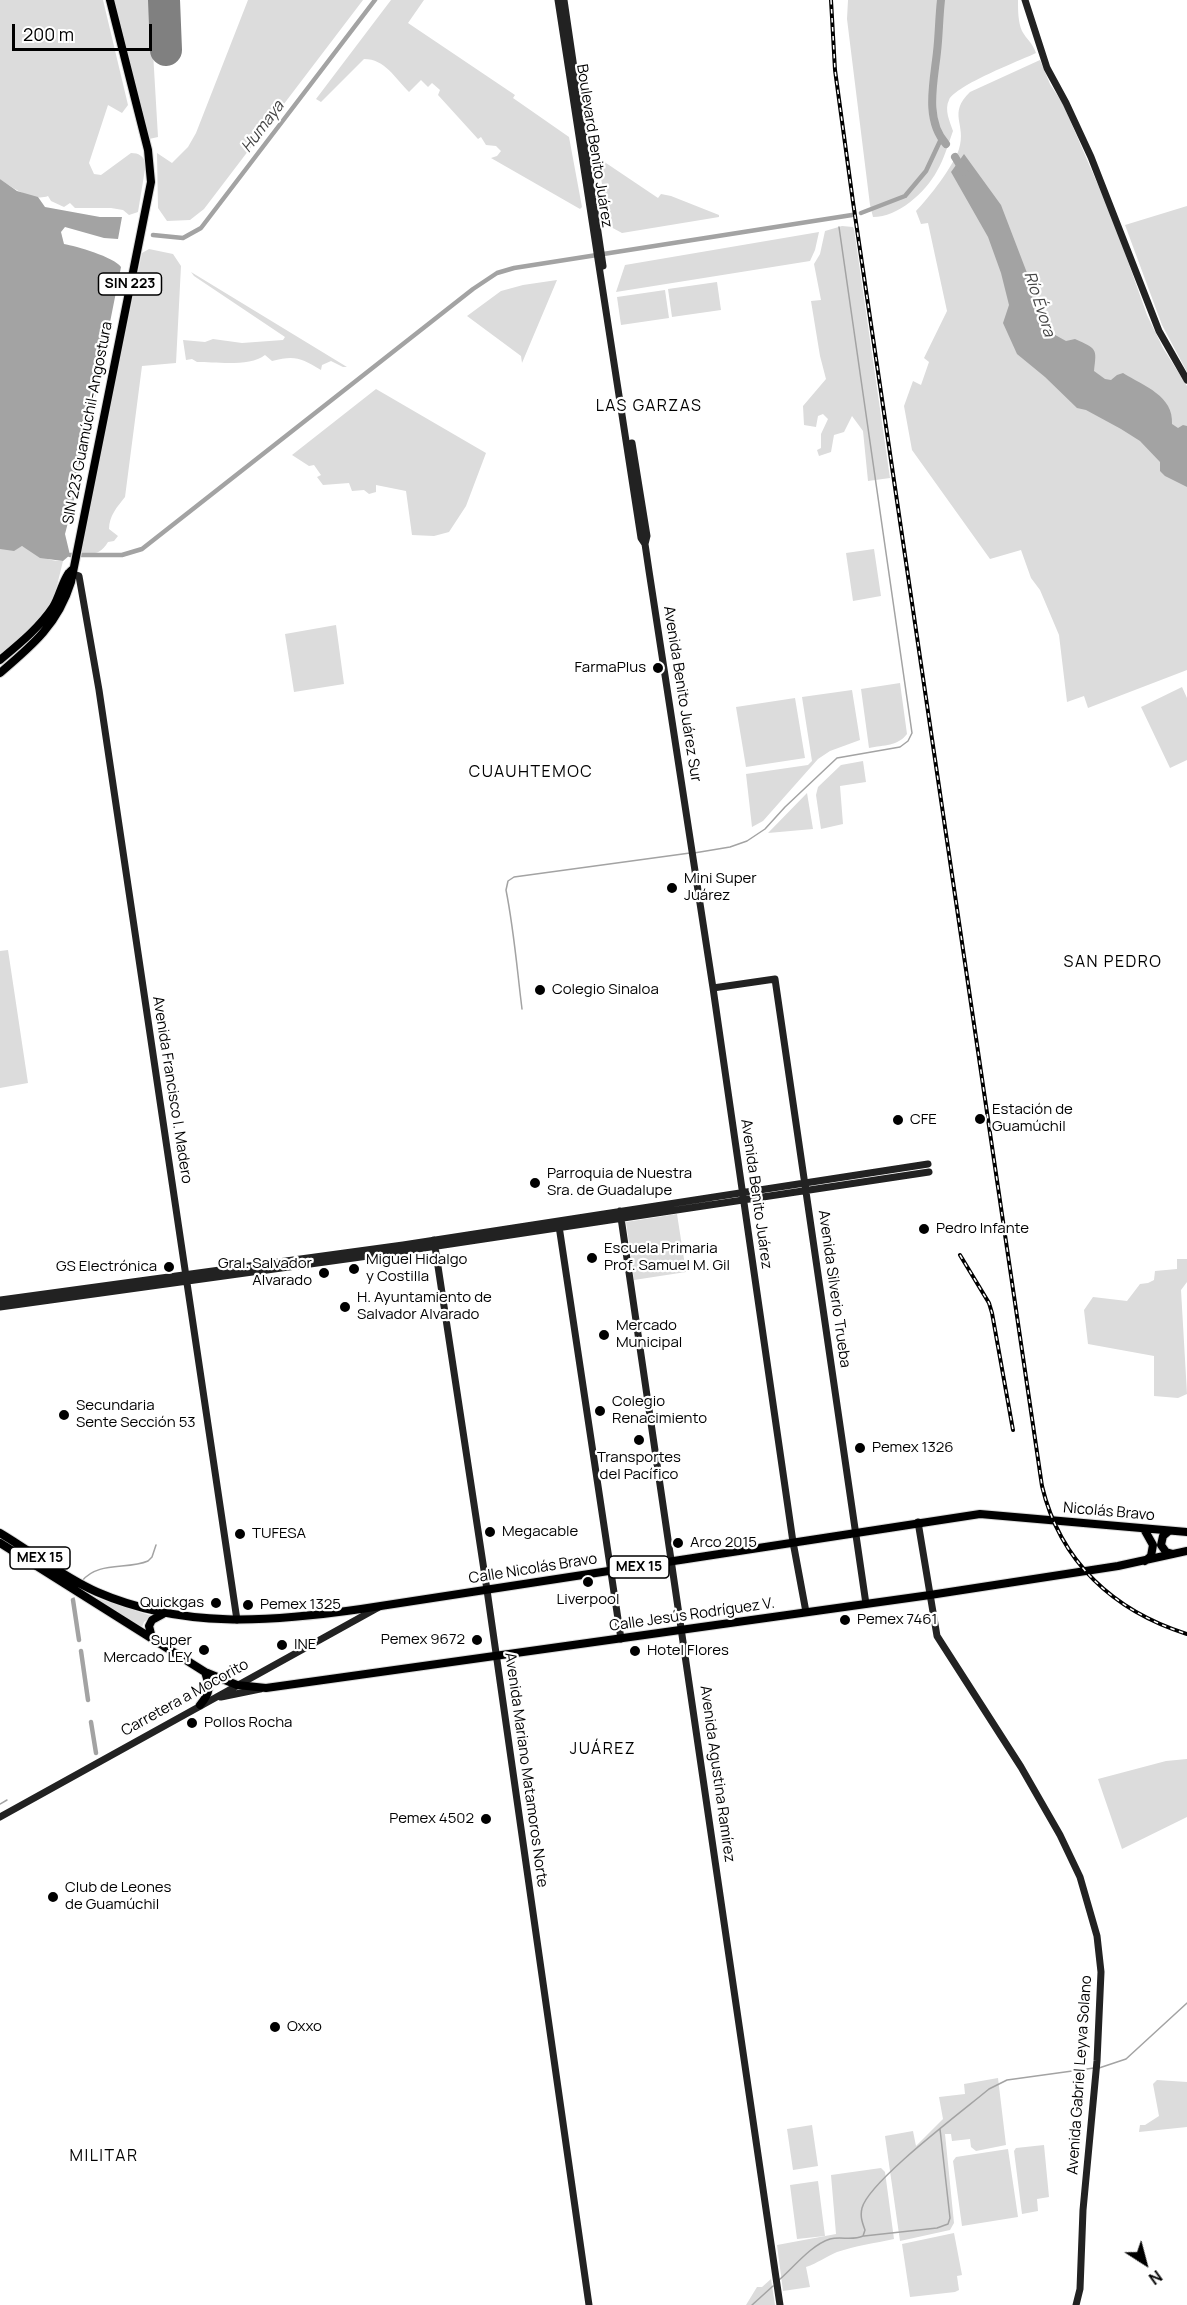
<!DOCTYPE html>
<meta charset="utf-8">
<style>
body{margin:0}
#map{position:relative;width:1187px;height:2305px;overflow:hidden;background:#fff;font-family:Manrope,sans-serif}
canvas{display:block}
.north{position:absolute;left:1115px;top:2233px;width:60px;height:60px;-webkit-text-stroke:4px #fff;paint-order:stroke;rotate:144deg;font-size:16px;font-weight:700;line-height:24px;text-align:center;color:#000}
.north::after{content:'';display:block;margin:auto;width:21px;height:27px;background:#000;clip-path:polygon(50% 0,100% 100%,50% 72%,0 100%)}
.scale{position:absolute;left:12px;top:24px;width:140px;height:27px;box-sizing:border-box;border:3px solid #000;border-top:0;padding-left:8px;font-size:18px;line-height:21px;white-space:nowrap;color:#000;-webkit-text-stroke:4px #fff;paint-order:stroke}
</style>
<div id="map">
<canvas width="1187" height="2305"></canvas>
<div class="north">N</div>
<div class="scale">200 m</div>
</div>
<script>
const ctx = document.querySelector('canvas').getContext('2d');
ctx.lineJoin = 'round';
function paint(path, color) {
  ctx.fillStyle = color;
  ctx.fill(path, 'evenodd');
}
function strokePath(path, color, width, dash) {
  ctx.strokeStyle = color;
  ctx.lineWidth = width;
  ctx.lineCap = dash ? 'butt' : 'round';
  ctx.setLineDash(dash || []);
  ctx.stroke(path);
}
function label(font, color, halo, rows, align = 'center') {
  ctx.font = font + ' Manrope,sans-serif';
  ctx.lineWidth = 4.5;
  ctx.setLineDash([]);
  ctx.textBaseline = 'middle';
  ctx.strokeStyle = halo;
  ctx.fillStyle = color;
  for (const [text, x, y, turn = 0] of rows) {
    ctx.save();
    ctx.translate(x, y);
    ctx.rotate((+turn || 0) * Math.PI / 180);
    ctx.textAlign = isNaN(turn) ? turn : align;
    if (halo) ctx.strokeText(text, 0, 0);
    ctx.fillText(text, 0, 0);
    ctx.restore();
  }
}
paint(new Path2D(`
 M0,0H103L128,105L122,113L108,105L89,163L94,174L101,175L131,153C139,153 143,156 146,163L138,212L129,215L123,210L111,208H75L70,203L64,207L51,201L48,196C33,202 12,188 0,179Z
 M114,0H158L161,51L153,52L158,137L149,139Z
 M248,0H363L204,209L190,220L167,221L158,208L157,153L172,163L188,147L196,133Z
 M391,0H424L408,23L515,95L513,98L569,137L582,207L580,209L491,158L497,156L501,151L496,146L486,145L481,137L478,139L438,95L440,90L432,83L428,87L421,80L409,92C395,78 385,59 364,59L321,102L316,99Z
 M848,0H1018C1018,10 1018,22 1022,31C1027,40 1032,42 1036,53C1019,61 956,85 949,100C944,110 950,122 953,131C948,145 944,159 937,171C925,193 898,217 873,217L870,205L847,19Z
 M1040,60L1050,84L1063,104L1114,222L1147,315L1163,348L1187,386V670L1088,708L1084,696L1067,702L1059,635L1040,590L1031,578L1021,550L990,559L912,450L904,406L913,381L921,385L929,362L924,358L947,311L928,223L921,224L916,211C929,198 954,165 959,149C967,124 947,114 970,92Z
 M603,161L658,198L661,194L671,196L719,215V217L622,233L609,226L599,166Z
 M1187,206V372L1162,325L1125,225Z
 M842,226L853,227L854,229L890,478L868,481L863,431L852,416L844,432L834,435L831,452L819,456L817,450L821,448V434L828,419L823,414L818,416L816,427L804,425L803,406L826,379L820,356L811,301L821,300L814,264L820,254L825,231Z
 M819,232L815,250L810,261L616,292L625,265Z
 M149,249L173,254L181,266L176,363L142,366L125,497C117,507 109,516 109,529L118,536L114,541L108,542C100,555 94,554 80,553L142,253Z
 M191,272L347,367H343L331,361L322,365L321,370C301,358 295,355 272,361L265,355C250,367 216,362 197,362L192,359L186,360L183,340L205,342L213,339L242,343L283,340L285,337L194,276Z
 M557,280L522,363L521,356L467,316L501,291L523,285Z
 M717,282L721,310L672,317L668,289Z
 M665,290L669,318L621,325L617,297Z
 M376,389L486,453L466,506L449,532L434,536L412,535L406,491L376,485V492L369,494L364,490L352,491L349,483L323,485L317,477L321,475L314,465L309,466L292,455Z
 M22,546C38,553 43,561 63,561L53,602L34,628L0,654V549H16Z
 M874,549L881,596L853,601L846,553Z
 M336,625L344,684L294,692L285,634Z
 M900,683L907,734C898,746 884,745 869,748L861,689Z
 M1182,687L1187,698V760L1170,768L1141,707Z
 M852,690L860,740L830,751L818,759L763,821L752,827L746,774L808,765L812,761L802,697Z
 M795,698L805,758L746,767L736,707Z
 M863,761L866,782L840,786L843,824L821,829L816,795L818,787L841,765Z
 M807,793L813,829L768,833Z
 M8,950L28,1083L0,1088V951Z
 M677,1214L686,1272L634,1280L626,1222Z
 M1177,1259H1187V1282L1181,1290L1187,1394L1178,1398L1154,1396V1356L1088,1344L1084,1310L1093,1297L1127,1301L1140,1284L1148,1283L1154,1280L1155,1271L1177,1269Z
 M88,1595L152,1616L144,1622L141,1630Z
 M1187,1759V1817L1122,1849L1098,1779L1166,1761Z
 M998,2078L1006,2145L976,2151L971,2147L970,2139L952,2141L951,2134H945L954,2223L950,2230L900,2241L885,2136L913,2131L916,2146L943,2119L939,2097L965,2094L964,2084Z
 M1157,2080L1187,2082V2127L1139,2132L1140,2125H1145L1159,2116L1153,2084Z
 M812,2125L818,2166L793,2170L787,2129Z
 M1044,2145L1049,2197L1037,2199L1038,2211L1022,2214L1014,2151L1016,2148Z
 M1008,2149L1018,2217L962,2226L953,2161L956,2157Z
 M881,2168L885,2172L894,2239C875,2243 855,2246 837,2252C825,2257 818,2263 806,2267L810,2287L783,2291L777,2245L836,2234L831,2175Z
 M818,2181L825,2236L797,2239L790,2185Z
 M954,2233L962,2275L957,2276L959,2290L955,2292L910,2297L902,2244Z
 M771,2279L775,2305H746L757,2287H762Z`), '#dcdcdc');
paint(new Path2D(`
 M964,154L1001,205L1037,299L1040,310V322L1048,331L1066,341L1075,339C1097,349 1097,348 1094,371L1105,379L1111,380L1117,375L1123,373C1144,386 1174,396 1172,424L1178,428L1183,425L1187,426V487L1165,476L1160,471V462L1140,441L1121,429L1086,410L1077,408L1045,377L1017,354L1003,323L1009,305L1001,273L988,237L951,172Z
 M0,179L17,191L38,197L45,207L100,217H122L118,239L104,238L65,227L61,232L64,244C76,246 114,257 121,267L77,488L65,534L70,555L63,561L40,558L22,546L14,551L0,549Z`), '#a3a3a3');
strokePath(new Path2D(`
 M694,853L730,847L747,841L765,829L785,807L837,758L900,747L908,741L912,733L839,227
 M522,1009C517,969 514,930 506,890L508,881L514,877L690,853
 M82,1581C98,1561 127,1570 148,1561L152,1557L156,1545
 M73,1600L74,1598
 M0,1804L7,1800
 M1099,2068L1126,2059L1187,2003
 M864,2236L937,2228L948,2224L950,2218L940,2129
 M779,2280C794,2267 811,2245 830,2239C841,2236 852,2241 863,2236L865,2230C862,2222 860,2216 862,2208C869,2181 964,2110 989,2089L1007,2080L1094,2068
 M752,2305L773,2286`), '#a3a3a3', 1.5);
strokePath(new Path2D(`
 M861,213L905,196L926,171L941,139
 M153,235L183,238L201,228L375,0
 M70,555H122L142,549L473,289L497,273L514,268L852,215
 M73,1600L79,1640
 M81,1651L88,1700
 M91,1722L96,1753`), '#a3a3a3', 4.5);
strokePath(new Path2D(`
 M941,0C939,17 939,35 937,52C934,81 924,120 946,144
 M955,157L964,172`), '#a3a3a3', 8);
strokePath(new Path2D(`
 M164,0L166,50`), '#808080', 32);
const primary = new Path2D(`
 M0,660C19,644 39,628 53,607C60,596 63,577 72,570
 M0,673C33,645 58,624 71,582L151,182L148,150L110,0
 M1144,1529L1153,1545L1151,1556L1145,1561
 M1169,1531L1163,1536L1161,1545L1166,1552L1173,1554
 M0,1533C32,1552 63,1577 97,1592C182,1629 271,1622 361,1609L980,1514L1187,1532
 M0,1543L205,1672L237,1685L266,1688L930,1595L1118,1566L1187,1551
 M152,1638L149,1626L152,1620L163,1614
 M200,1705C211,1692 210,1687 205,1672`);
strokePath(primary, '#dbdbdb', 10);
strokePath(new Path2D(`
 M558,0L641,538L645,544L649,571L713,988L793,1542L806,1612
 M564,0L603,266
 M1025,0L1047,68L1066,103L1091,157L1159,331L1187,380
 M632,443L647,536L645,544
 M68,573L79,576L99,690L237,1620
 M713,988L775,979L866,1604
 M620,1211L780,2305
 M559,1226L621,1639
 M434,1240L487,1590L589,2305
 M0,1300L403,1245L928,1164
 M0,1307L404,1251L929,1172
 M918,1522L937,1636L1021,1767L1060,1835L1080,1877L1097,1936L1101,1972L1097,2061L1083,2210L1080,2289L1076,2305
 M221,1697L260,1689
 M0,1817L381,1606`), '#222', 7);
strokePath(primary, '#000', 8);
const rail = new Path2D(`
 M831,0L835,70L853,202L1042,1486C1060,1562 1114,1611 1187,1634
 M960,1255L989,1303L992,1313L1013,1430`);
strokePath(rail, '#000', 4);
strokePath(rail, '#fff', 1.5, [4.5]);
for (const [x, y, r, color] of [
 [658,668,6,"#000"],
 [672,888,6,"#000"],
 [540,990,6,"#000"],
 [980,1119,6,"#000"],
 [898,1120,6,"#000"],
 [535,1183,6,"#000"],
 [924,1229,6,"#000"],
 [592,1258,6,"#000"],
 [169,1267,6,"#000"],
 [354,1269,6,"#000"],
 [324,1273,6,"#000"],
 [345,1307,6,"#000"],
 [604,1335,6,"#000"],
 [600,1411,6,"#000"],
 [64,1415,6,"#000"],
 [639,1440,6,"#000"],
 [860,1448,6,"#000"],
 [490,1532,6,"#000"],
 [240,1534,6,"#000"],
 [678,1543,6,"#000"],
 [588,1582,6,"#000"],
 [216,1603,6,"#000"],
 [248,1605,6,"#000"],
 [845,1620,6,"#000"],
 [477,1640,6,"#000"],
 [282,1645,6,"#000"],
 [204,1650,6,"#000"],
 [635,1651,6,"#000"],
 [192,1723,6,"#000"],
 [486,1819,6,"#000"],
 [53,1897,6,"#000"],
 [275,2027,6,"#000"]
]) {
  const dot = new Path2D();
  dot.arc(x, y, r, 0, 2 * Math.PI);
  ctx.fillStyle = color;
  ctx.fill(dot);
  strokePath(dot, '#fff', 2);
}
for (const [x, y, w] of [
 [130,284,63],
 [40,1558,60],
 [639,1567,60]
]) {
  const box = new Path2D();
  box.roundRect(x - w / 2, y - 11, w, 22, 4.5);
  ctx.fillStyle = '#fff';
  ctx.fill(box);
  strokePath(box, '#000', 1.5);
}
label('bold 14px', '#000', null, [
 ["SIN 223",130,284],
 ["MEX 15",40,1558],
 ["MEX 15",639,1567]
]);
label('15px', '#000', '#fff', [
 ["Boulevard Benito Juárez",594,146,81],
 ["SIN 223 Guamúchil-Angostura",88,423,-79],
 ["Avenida Benito Juárez Sur",682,694,81],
 ["Avenida Francisco I. Madero",172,1090,81],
 ["Avenida Benito Juárez",756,1194,82],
 ["Avenida Silverio Trueba",834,1289,82],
 ["Nicolás Bravo",1109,1512,5],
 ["Calle Nicolás Bravo",533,1569,-9],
 ["Calle Jesús Rodríguez V.",692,1615,-8],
 ["Carretera a Mocorito",185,1698,-29],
 ["Avenida Mariano Matamoros Norte",526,1770,82],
 ["Avenida Agustina Ramírez",717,1774,82],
 ["Avenida Gabriel Leyva Solano",1080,2075,-86]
]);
label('15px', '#000', '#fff', [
 ["FarmaPlus",646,668,"right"],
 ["Mini Super",684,879],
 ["Juárez",684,896],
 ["Colegio Sinaloa",552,990],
 ["Estación de",992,1110],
 ["Guamúchil",992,1127],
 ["CFE",910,1120],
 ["Parroquia de Nuestra",547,1174],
 ["Sra. de Guadalupe",547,1191],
 ["Pedro Infante",936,1229],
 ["Escuela Primaria",604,1249],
 ["Prof. Samuel M. Gil",604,1266],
 ["Miguel Hidalgo",366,1260],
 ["y Costilla",366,1277],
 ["Gral. Salvador",312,1264,"right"],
 ["Alvarado",312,1281,"right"],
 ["GS Electrónica",157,1267,"right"],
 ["H. Ayuntamiento de",357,1298],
 ["Salvador Alvarado",357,1315],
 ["Mercado",616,1326],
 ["Municipal",616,1343],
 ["Colegio",612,1402],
 ["Renacimiento",612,1419],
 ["Secundaria",76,1406],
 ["Sente Sección 53",76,1423],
 ["Pemex 1326",872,1448],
 ["Transportes",639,1458,"center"],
 ["del Pacífico",639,1475,"center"],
 ["Megacable",502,1532],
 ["TUFESA",252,1534],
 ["Arco 2015",690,1543],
 ["Liverpool",588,1600,"center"],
 ["Quickgas",204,1603,"right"],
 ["Pemex 1325",260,1605],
 ["Pemex 7461",857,1620],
 ["Pemex 9672",465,1640,"right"],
 ["Super",192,1641,"right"],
 ["Mercado LEY",192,1658,"right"],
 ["INE",294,1645],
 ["Hotel Flores",647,1651],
 ["Pollos Rocha",204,1723],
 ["Pemex 4502",474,1819,"right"],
 ["Club de Leones",65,1888],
 ["de Guamúchil",65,1905],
 ["Oxxo",287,2027]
], 'left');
label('italic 16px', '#444', '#fff', [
 ["Humaya",263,127,-53],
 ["Río Évora",1039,304,72]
]);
ctx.letterSpacing = '1.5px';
label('16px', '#000', '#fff', [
 ["LAS GARZAS",649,407],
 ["CUAUHTEMOC",531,773],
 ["SAN PEDRO",1113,963],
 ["JUÁREZ",603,1750],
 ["MILITAR",104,2157]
]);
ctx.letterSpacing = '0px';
</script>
